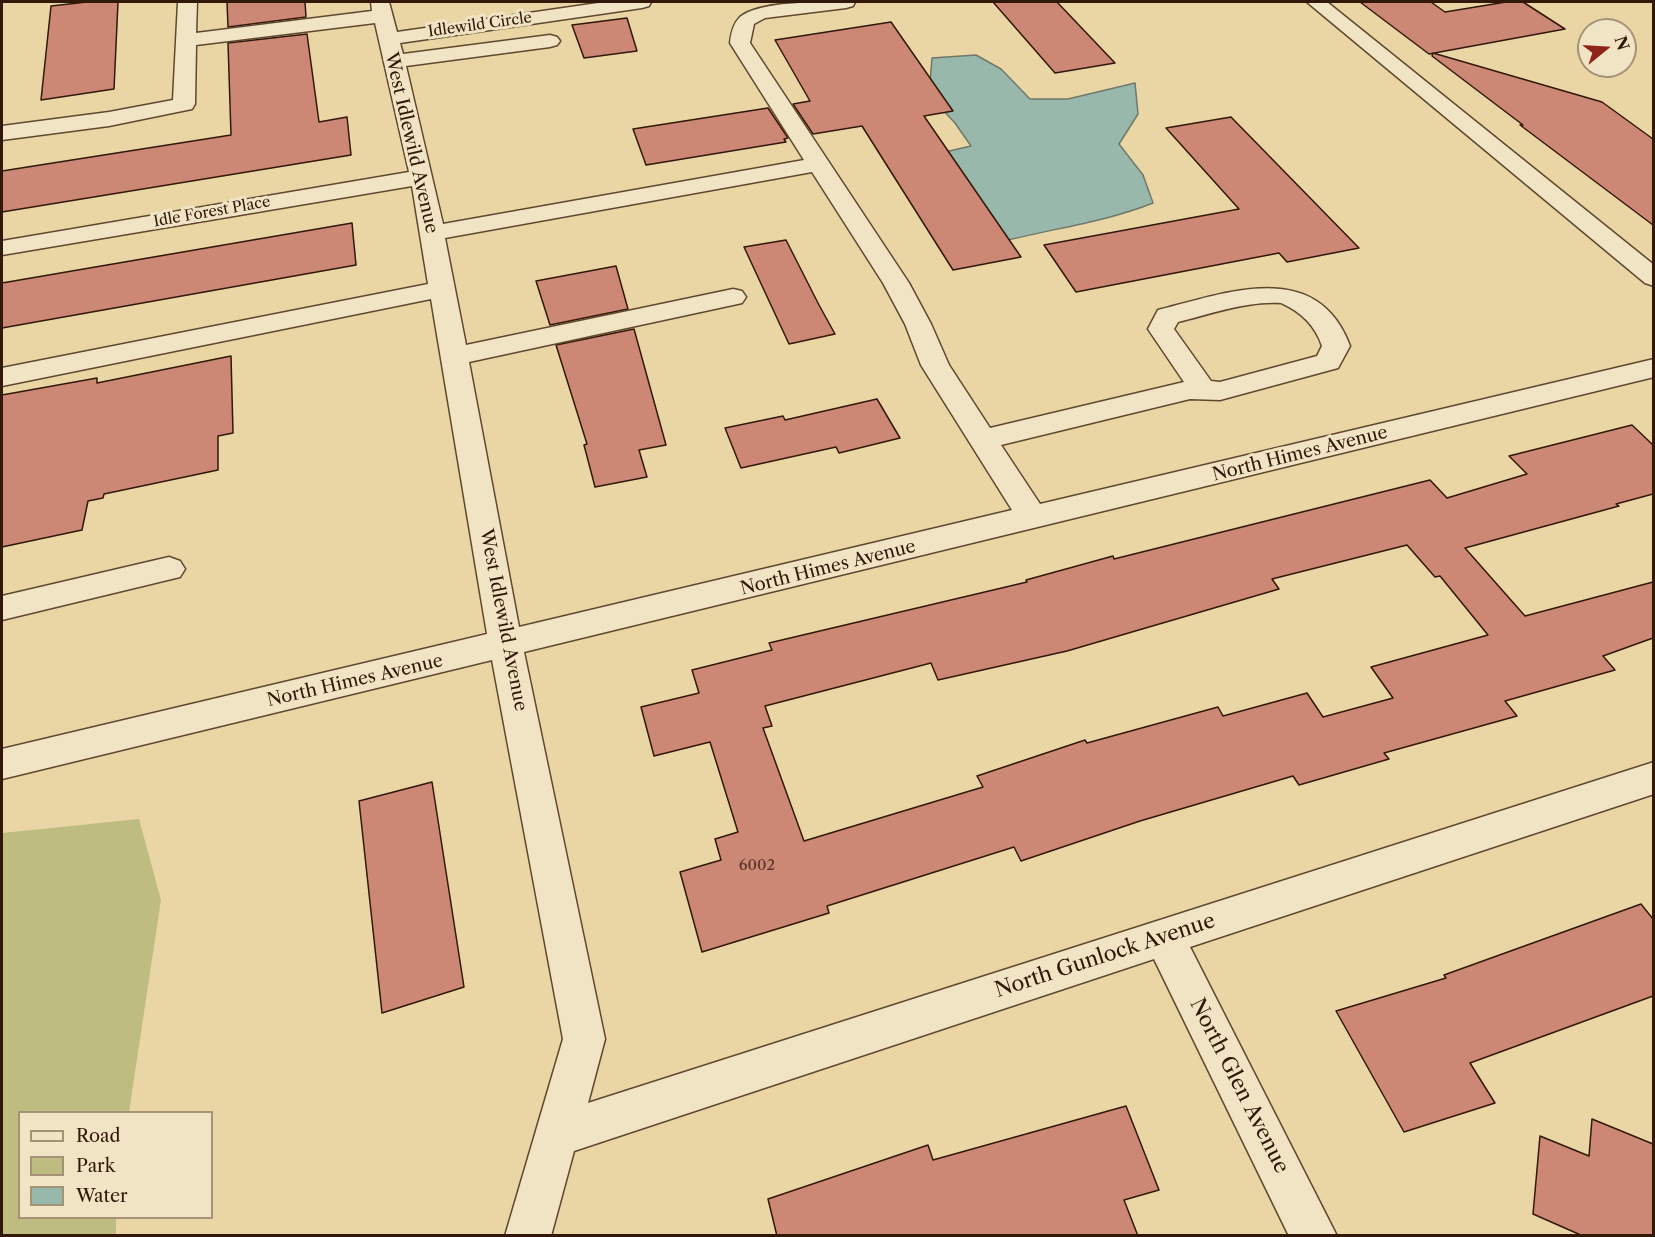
<!DOCTYPE html>
<style>
body{margin:0}
#map{position:relative;width:1655px;height:1237px;overflow:hidden;background:#ead6a4;font-family:"Libre Caslon Text",serif}
canvas{display:block}
.frame{position:absolute;inset:0;border:3px solid #311808;pointer-events:none}
.legend{position:absolute;left:18px;top:1111px;width:195px;height:108px;box-sizing:border-box;background:#f1e4c4;border:2px solid #a49279;margin:0;padding:8px 10px;list-style:none;font-size:18px;color:#311808}
.legend li{display:flex;align-items:center;gap:12px;height:30px}
.legend b{width:30px;border:2px solid #a49279}
.north{position:absolute;left:1577px;top:18px;width:60px;height:60px;box-sizing:border-box;background:#f1e4c4;border:2px solid #a49279;border-radius:50%;rotate:72deg;font-size:16px;font-weight:700;line-height:24px;text-align:center;color:#311808}
.north::after{content:'';display:block;margin:auto;width:21px;height:27px;background:#8f2418;clip-path:polygon(50% 0,100% 100%,50% 72%,0 100%)}
</style>
<div id="map">
<canvas width="1655" height="1237"></canvas>
<div class="frame"></div>
<ul class="legend">
<li><b style="height:8px;background:#f1e4c4"></b>Road</li>
<li><b style="height:16px;background:#bebc81"></b>Park</li>
<li><b style="height:16px;background:#98b8ac"></b>Water</li>
</ul>
<div class="north">N</div>
</div>
<script>
const ctx = document.querySelector('canvas').getContext('2d');
ctx.lineJoin = 'round';
function paint(path, color) {
  ctx.fillStyle = color;
  ctx.fill(path, 'evenodd');
}
function strokePath(path, color, width, dash) {
  ctx.strokeStyle = color;
  ctx.lineWidth = width;
  ctx.lineCap = dash ? 'butt' : 'round';
  ctx.setLineDash(dash || []);
  ctx.stroke(path);
}
function label(font, color, halo, rows, align = 'center') {
  ctx.font = font + ' "Libre Caslon Text",serif';
  ctx.lineWidth = 6;
  ctx.setLineDash([]);
  ctx.textBaseline = 'middle';
  ctx.strokeStyle = halo;
  ctx.fillStyle = color;
  for (const [text, x, y, turn = 0] of rows) {
    ctx.save();
    ctx.translate(x, y);
    ctx.rotate((+turn || 0) * Math.PI / 180);
    ctx.textAlign = isNaN(turn) ? turn : align;
    if (halo) ctx.strokeText(text, 0, 0);
    ctx.fillText(text, 0, 0);
    ctx.restore();
  }
}
paint(new Path2D(`
 M139,819L161,900L129,1112H20V1218H116V1235H2V833Z`), '#bebc81');
const water = new Path2D(`
 M976,55L1001,69L1030,99H1068L1135,83L1138,114L1119,144L1143,175L1153,203C1103,223 1048,229 997,243L932,155L971,146L955,123L929,95L932,58Z`);
paint(water, '#98b8ac');
strokePath(water, '#6f786a', 1.5);
const building = new Path2D(`
 M87,2H118L114,89L41,100L51,6Z
 M227,2H305L306,17L228,27Z
 M993,2H1057L1115,63L1055,73Z
 M1360,2H1431L1445,12L1506,2H1523L1565,29L1429,54Z
 M627,18L637,51L584,58L572,25Z
 M891,22L953,111L924,116L1021,257L953,270L862,126L813,134L793,104L810,101L775,40Z
 M307,34L319,122L347,117L351,155L2,212V171L231,135L228,43Z
 M1433,53L1602,102L1653,139V225L1520,125H1523L1432,56Z
 M768,108L788,138L784,139L786,142L646,165L633,129Z
 M1231,117L1359,248L1287,262L1279,253L1076,292L1044,245L1239,209L1166,128Z
 M352,223L356,265L2,328V283Z
 M786,240L819,305L835,334L789,344L744,247Z
 M616,266L628,309L550,325L536,281Z
 M634,329L666,445L639,450L647,477L595,487L584,445L587,444L556,345Z
 M231,356L233,433L218,436V470L104,494L103,498L88,501L82,530L2,547V395L97,378V383Z
 M877,399L900,438L839,453L836,447L741,468L725,428L783,416L785,420Z
 M1632,425L1653,445V494L1616,504L1619,506L1465,548L1525,616L1653,582V638L1603,656L1615,670L1505,701L1517,716L1384,753L1389,759L1299,785L1293,776L1140,821L1021,861L1014,847L827,906L829,913L702,952L680,872L721,860L715,839L738,832L710,742L654,756L641,707L699,693L692,670L772,650L769,643L1027,582L1026,580L1113,556L1114,559L1430,480L1447,498L1527,474L1509,456ZM1407,545L1435,577L1440,576L1488,635L1371,667L1393,698L1323,717L1307,693L1223,716L1218,707L1087,743L1085,740L977,776L983,787L804,841L763,728L772,726L765,706L931,663L938,680L1067,651L1279,589L1272,579Z
 M432,782L464,987L382,1013L359,801Z
 M1641,904L1653,919V996L1470,1063L1495,1103L1404,1132L1336,1011L1446,978L1444,975Z
 M1126,1106L1159,1190L1124,1200L1138,1236H777L768,1199L928,1145L933,1160Z
 M1592,1119L1653,1144V1236H1583L1533,1214L1540,1136L1589,1156Z`);
paint(building, '#cd8775');
strokePath(building, '#311808', 1.5);
const minor = new Path2D(`
 M178,2H197L196,33L372,11L371,2H389L397,32L605,2H651L649,6L642,8L400,43L403,54L550,35L557,37L560,41L557,45L550,47L406,66L443,224L804,160L730,43C731,33 733,24 740,17C760,0 828,2 855,2L853,6L846,8L765,18L754,24L750,43L909,283L931,324L949,365L990,428L1184,382L1148,329L1158,310C1226,293 1317,257 1350,346L1338,368L1220,400L1190,399L1001,445L1040,504L1654,359V377L524,652L605,1039L588,1103L1654,762V794L1190,947L1337,1236H1289L1154,959L574,1151L551,1236H505L563,1039L492,660L2,779V749L487,634L431,299L2,386V368L428,284L412,186L2,255V241L409,172L375,23L196,45L195,104L192,109L109,126L2,140V126L109,112L173,100ZM812,172L883,283L905,324L921,365L1012,510L519,627L469,362L733,305L742,303L746,297L742,291L733,289L466,345L445,238ZM1281,303C1301,312 1315,325 1322,346L1317,356L1220,382L1211,381L1174,329L1178,322C1211,314 1246,301 1281,303Z
 M1307,2H1327L1654,265V286L1645,283Z
 M169,557L180,561L185,569L180,577L2,620V596Z`);
strokePath(minor, '#5f482f', 3);
paint(minor, '#f1e4c4');
label('15px', '#311808', '#f1e4c4', [
 ["Idlewild Circle",480,25,-8],
 ["Idle Forest Place",212,212,-10]
]);
label('15px', '#583423', null, [
 ["6002",757,866]
]);
label('18px', '#311808', '#f1e4c4', [
 ["West Idlewild Avenue",411,143,77],
 ["North Himes Avenue",1300,454,-14],
 ["North Himes Avenue",828,568,-14],
 ["West Idlewild Avenue",503,620,79],
 ["North Himes Avenue",355,681,-13]
]);
label('21px', '#311808', '#f1e4c4', [
 ["North Gunlock Avenue",1105,956,-18],
 ["North Glen Avenue",1239,1086,63]
]);
</script>
